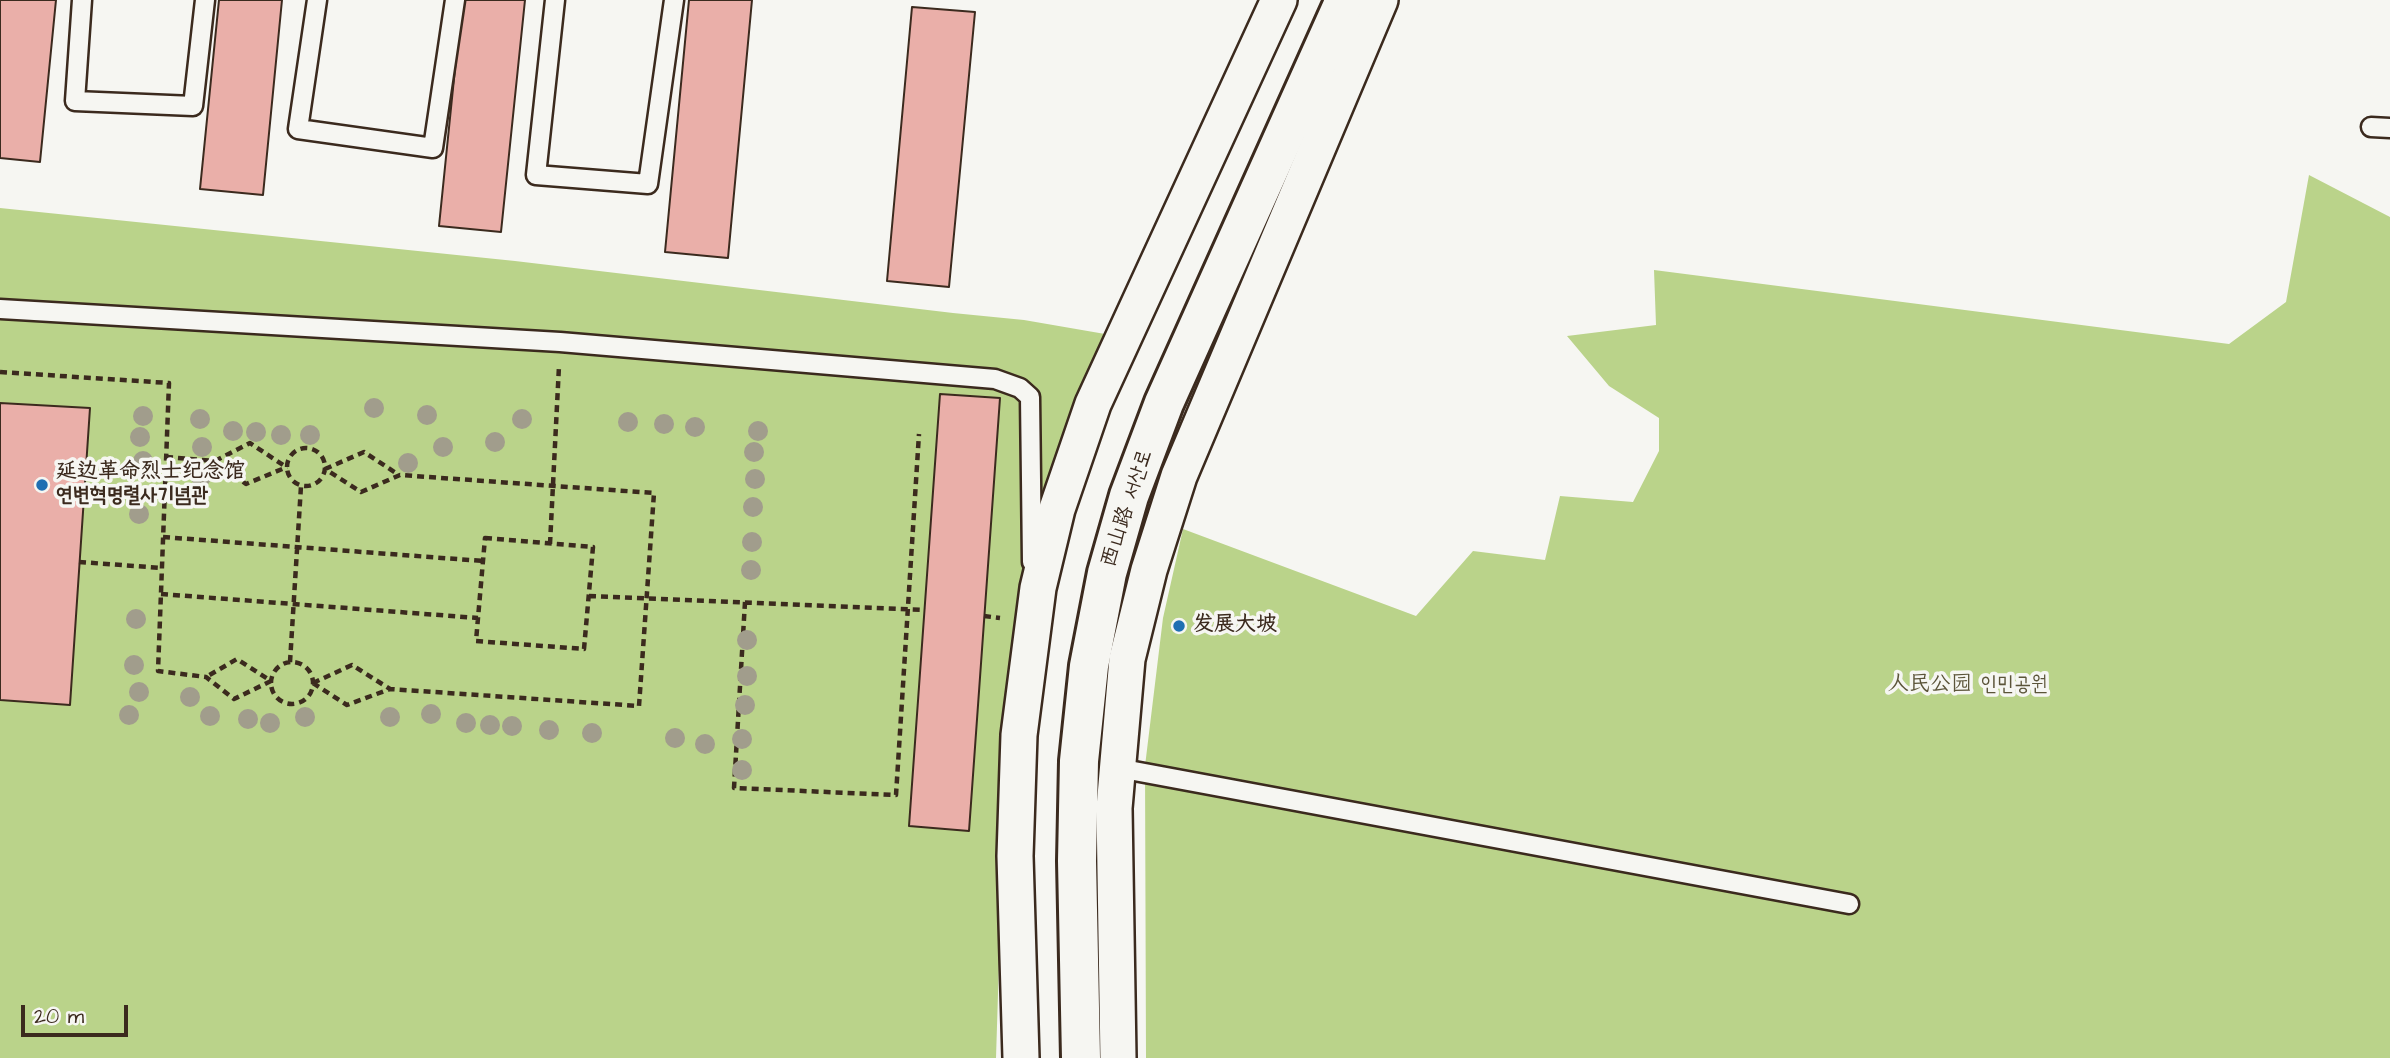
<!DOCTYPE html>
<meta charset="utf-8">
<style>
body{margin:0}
#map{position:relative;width:2390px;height:1058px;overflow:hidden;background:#f6f6f2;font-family:"Architects Daughter",sans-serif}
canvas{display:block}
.scale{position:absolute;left:21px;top:1005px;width:107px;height:32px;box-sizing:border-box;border:4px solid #3b2a1e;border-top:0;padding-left:9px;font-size:21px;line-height:24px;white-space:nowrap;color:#3b2a1e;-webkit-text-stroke:5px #f6f6f2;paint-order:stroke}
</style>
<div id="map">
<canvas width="2390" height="1058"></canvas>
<div class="scale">20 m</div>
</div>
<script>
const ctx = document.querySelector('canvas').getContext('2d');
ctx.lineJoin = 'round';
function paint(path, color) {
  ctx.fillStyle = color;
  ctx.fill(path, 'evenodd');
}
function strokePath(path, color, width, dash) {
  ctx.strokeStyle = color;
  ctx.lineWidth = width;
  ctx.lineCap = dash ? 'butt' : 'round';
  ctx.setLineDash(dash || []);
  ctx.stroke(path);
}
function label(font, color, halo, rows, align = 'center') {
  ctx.font = font + ' "Architects Daughter","LXGW WenKai TC","Poor Story",sans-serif';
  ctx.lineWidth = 7;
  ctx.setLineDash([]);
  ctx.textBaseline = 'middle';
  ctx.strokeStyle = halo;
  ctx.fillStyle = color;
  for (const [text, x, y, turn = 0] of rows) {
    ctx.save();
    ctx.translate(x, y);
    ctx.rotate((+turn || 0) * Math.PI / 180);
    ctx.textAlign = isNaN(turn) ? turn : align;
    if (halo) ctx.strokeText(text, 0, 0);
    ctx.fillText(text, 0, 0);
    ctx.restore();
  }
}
paint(new Path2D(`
 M2309,175L2390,217V1058H1146L1145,766L1163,618L1183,529L1416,616L1473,551L1545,560L1560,496L1633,502L1659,451V418L1609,386L1567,336L1656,325L1654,270L2229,344L2286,302Z
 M0,208L515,261L953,313L1024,320L1105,334L1042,509L1002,865L996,1058H0Z`), '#bad38a');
const building = new Path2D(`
 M0,0H56L40,162L0,158Z
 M219,0H282L263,195L200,189Z
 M462,0H525L501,232L439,226Z
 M689,0H752L728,258L665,252Z
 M912,7L975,12L949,287L887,281Z
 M940,394L1000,398L969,831L909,826Z
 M0,403L90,408L70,705L0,700Z`);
paint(building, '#eaafa9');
strokePath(building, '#3b2a1e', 2);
const lane = new Path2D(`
 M82,0L75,101L193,106L205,0
 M317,0L298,129L433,148L455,0
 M555,0L536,175L648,184L674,0
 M2371,127L2390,128
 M0,309L560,342L995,379L1020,388L1030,397L1032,562
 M1118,768L1849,904`);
const street = new Path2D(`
 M1021,1058L1015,856L1019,735L1038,588L1057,509L1093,404L1279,0
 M1118,1058L1114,808L1127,659L1149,570L1179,476L1380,0`);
const secondary = new Path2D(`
 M1081,1058L1077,861L1079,761L1089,666L1107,573L1129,496L1164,403L1345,0`);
strokePath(lane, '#3b2a1e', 23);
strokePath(street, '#3b2a1e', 40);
strokePath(secondary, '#3b2a1e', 44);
strokePath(new Path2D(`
 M0,372L169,383L158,671L206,677L234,699L271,681L237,659L206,677
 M287 467a19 19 0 1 1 38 0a19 19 0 1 1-38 0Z
 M166,457L215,461L246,484L287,467
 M215,461L250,443L286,467
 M325,469L364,452L399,475
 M163,537L483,561
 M485,538L593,547L584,649L476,641Z
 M550,544L559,366
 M79,562L162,568
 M161,594L478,618
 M589,596L925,610
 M745,602L734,788L896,795L919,434
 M984,616L1000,618
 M290,662L301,486
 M271 683a21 21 0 1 1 42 0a21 21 0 1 1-42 0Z
 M313,683L347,705L390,689L639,706L654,493L400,475L361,492L325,469
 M313,683L352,665L390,689`), '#3b2a1e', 4.5, [7, 5]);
strokePath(lane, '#f6f6f2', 18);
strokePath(street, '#f6f6f2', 35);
strokePath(secondary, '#f6f6f2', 38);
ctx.fillStyle = '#a19d8c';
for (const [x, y] of [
 [374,408],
 [427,415],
 [143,416],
 [200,419],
 [522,419],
 [628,422],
 [664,424],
 [695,427],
 [233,431],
 [758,431],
 [256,432],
 [281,435],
 [310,435],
 [140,437],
 [495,442],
 [202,447],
 [443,447],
 [754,452],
 [143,461],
 [408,463],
 [201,477],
 [755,479],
 [753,507],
 [139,514],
 [752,542],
 [751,570],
 [136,619],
 [747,640],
 [134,665],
 [747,676],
 [139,692],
 [190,697],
 [745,705],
 [431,714],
 [129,715],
 [210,716],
 [305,717],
 [390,717],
 [248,719],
 [270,723],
 [466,723],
 [490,725],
 [512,726],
 [549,730],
 [592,733],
 [675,738],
 [742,739],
 [705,744],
 [742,770]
]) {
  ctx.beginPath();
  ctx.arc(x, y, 10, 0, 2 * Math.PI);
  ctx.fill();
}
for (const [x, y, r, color] of [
 [42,485,7,"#1f6fb2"],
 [1179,626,7,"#1f6fb2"]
]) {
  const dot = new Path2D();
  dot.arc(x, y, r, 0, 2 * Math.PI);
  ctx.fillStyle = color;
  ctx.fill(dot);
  strokePath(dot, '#f6f6f2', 2.5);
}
label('bold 21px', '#3b2a1e', '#f6f6f2', [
 ["延边革命烈士纪念馆",56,473],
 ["연변혁명렬사기념관",56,497],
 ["发展大坡",1193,626]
], 'left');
label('21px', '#3b2a1e', '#f6f6f2', [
 ["西山路 서산로",1128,509,-72]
]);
label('21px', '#5b5439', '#f6f6f2', [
 ["人民公园 인민공원",1968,686]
]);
</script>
